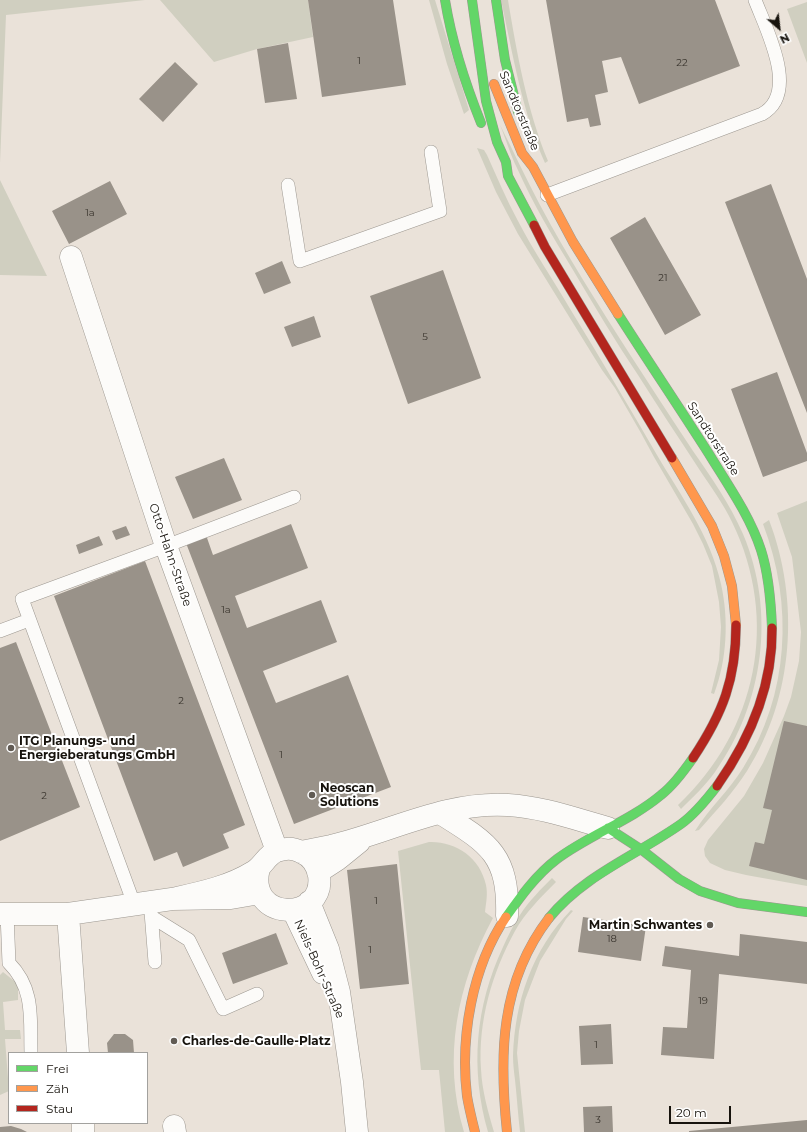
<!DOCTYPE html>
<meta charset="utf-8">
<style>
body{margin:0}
#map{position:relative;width:807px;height:1132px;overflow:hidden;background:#eae2d9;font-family:Montserrat,sans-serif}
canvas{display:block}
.legend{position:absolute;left:8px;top:1052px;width:140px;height:72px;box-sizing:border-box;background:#fff;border:1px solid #a2a19e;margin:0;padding:5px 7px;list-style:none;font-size:12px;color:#17130d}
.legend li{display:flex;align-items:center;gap:8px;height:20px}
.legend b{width:20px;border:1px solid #a2a19e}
.north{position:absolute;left:759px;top:8px;width:40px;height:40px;-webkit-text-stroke:3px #fff;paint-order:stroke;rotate:152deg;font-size:11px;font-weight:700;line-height:16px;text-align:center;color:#17130d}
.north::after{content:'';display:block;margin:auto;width:14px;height:18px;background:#17130d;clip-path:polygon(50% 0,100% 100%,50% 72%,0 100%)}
.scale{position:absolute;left:669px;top:1106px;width:62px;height:18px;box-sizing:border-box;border:2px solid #17130d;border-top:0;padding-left:5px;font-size:12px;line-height:14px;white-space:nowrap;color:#17130d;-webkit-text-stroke:3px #fff;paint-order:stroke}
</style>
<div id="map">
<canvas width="807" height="1132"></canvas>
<ul class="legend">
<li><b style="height:5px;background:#63d668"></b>Frei</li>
<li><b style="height:5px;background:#ff974d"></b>Zäh</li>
<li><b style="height:5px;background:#b3261e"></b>Stau</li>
</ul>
<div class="north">N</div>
<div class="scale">20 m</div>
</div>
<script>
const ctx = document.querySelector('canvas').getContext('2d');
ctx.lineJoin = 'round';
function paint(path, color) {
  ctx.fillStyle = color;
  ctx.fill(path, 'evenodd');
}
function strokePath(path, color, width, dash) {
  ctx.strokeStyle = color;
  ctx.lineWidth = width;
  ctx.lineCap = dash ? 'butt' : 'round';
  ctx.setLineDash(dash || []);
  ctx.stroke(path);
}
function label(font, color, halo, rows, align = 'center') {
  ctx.font = font + ' Montserrat,sans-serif';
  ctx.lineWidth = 4;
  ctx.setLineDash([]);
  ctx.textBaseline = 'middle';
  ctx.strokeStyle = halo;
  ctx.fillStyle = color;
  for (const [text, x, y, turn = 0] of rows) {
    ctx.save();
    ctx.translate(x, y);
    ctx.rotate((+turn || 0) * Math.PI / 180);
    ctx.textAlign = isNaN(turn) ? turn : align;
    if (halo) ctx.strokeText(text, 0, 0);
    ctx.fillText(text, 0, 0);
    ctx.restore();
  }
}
paint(new Path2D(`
 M0,0H145L6,15L0,163Z
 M160,0H308L313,37L257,49L214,62Z
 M429,0H435L469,110L464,114L447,64Z
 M501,0H508C517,54 527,110 548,161L545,163C522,111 513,55 501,0Z
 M807,2V63L787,9Z
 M500,125C514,152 526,179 540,205C567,256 598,304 629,353C650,385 671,418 693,451C711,477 730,504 743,534C776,612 764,703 715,772C706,785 693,797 681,809L678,805C757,731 780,620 732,522C723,503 711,487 699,469C679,438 658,407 638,375C615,341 594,305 573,270C553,237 533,204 517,168C510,154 506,139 500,125Z
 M477,148L484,150L487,155C497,177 506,199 518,221C534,252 554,281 572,312C601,359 629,407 657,455C681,496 711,537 721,584C729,620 727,660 714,694L711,693L719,660L721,627L719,602L712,566L703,544L693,524L654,457L641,433L615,388L602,370L518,234L496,192Z
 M0,180L47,276L0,275Z
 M807,501V886L746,875L725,870L710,863L705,856L704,849L708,840L744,796L763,763L784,716L791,697L799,661L801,632L792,557L777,513Z
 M769,520C800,601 794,697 747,771C733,793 716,811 699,830L695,831C709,808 729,791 743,768C789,695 794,605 763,524Z
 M429,842C455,841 480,857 486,885C488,894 486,903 485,912L493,918C457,984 442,1059 464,1132H445L439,1070H421L398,851Z
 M552,878L556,882C541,897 525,913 515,931C492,973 478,1021 481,1069C482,1091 488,1111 494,1132H488C470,1069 475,1007 503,947C508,936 513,925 520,915C529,901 541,889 552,878Z
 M571,910L573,911L566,919L540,961L525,1000L519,1031L517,1053L525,1132H520C518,1115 517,1098 515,1080C514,1072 513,1064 513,1056C515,1001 532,950 571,910Z
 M3,972L18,984V1000L3,1002L5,1030H20L21,1039H5L9,1091L0,1095V975Z`), '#d0cfc0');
paint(new Path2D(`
 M308,0H393L406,85L322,97Z
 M546,0H715L740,66L639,104L621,57L602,61L608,92L595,95L601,125L590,127L588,118L567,122Z
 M288,43L297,99L265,103L257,49Z
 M175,62L198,84L163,122L139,99Z
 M110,181L127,214L69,244L52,211Z
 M771,184L807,279V413L725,202Z
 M645,217L701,315L665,335L610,238Z
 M282,261L291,283L264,294L255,273Z
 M443,270L481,378L408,404L370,296Z
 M314,316L321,337L292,347L284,327Z
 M777,372L807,453V461L763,477L731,389Z
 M224,458L242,500L193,519L175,477Z
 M291,524L308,568L235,596L247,628L321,600L337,642L263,671L276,703L348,675L391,787L294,824L186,543L206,535L213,555Z
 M126,526L130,535L116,540L112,531Z
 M99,536L103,545L79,554L76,545Z
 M145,561L245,825L223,834L229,848L183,867L177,852L154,861L54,596Z
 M16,642L80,807L0,841V648Z
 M784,721L807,726V880L749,866L755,842L764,844L772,810L763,808Z
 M397,864L409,984L360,989L347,870Z
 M583,917L646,926L641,961L578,952Z
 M276,933L288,964L233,984L222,953Z
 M740,934L807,942V984L719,974L714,1059L661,1055L663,1027L687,1028L691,970L662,966L665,946L739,956Z
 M611,1024L613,1064L581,1065L579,1026Z
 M114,1034H125L133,1040L134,1053H108L107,1043Z
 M612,1106L613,1132H584L583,1107Z
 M807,1120V1132H689V1131Z
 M11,1126L21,1129L27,1132H0V1127Z`), '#999289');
const lane = new Path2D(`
 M288,185L300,261L440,211L431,152
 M547,195L762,114C800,93 766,29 755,0
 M0,631L29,620
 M134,904L22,599L166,546L294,497
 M151,912L155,962
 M7,914L9,963C35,989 30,1019 31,1053
 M152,917L189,940L223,1009L257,994`);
const street = new Path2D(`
 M71,257L166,546L277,851
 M440,813C488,843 509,854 507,916
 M301,852C311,850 321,848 331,846C390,832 446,801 508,805C542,807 575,819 608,828
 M318,872L338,859L359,842
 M172,899C199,893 229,887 253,872C263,867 266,855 277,851C285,848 294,848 301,852C311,856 317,865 319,875C326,923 245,922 259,868
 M309,902L328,949L339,992L352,1082L357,1132
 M293,910L323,973
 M0,914H68L172,899L231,898L260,893
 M68,914L78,1053
 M83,1123V1132
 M174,1126L175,1132`);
const fast = new Path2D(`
 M445,0C452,43 465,83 481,123
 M472,0L486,101L497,142L506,162L508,176L534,225
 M496,0L505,60L518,112
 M618,314C648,361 679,407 709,454C728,485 750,516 761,550C769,575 771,602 772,628
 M608,828L642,850L679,879L700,891L738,903L807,912
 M506,917C521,896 536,875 557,859C589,835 630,821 661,795C674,785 684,771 693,758
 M549,918C584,875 637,855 681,824C695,814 707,799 717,786`);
const slow = new Path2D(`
 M494,84L522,153L533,167L573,242L618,314
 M672,458L712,526L724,556L732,586L736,625
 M475,1132C472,1120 469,1108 467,1096C460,1037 472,967 506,917
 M507,1132C499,1055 500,982 549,918`);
const jam = new Path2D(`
 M534,225L545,247L672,458
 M693,758C723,713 736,679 736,625
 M717,786C750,739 773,687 772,628`);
strokePath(lane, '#9c9790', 14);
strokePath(street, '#9c9790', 23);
strokePath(fast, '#9c9790', 10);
strokePath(slow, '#9c9790', 10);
strokePath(jam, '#9c9790', 10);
strokePath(lane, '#fcfbf9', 13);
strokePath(street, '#fcfbf9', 22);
strokePath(fast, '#63d668', 9);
strokePath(slow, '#ff974d', 9);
strokePath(jam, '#b3261e', 9);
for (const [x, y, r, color] of [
 [11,748,4,"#615b54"],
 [312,795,4,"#615b54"],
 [710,925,4,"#615b54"],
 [174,1041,4,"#615b54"]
]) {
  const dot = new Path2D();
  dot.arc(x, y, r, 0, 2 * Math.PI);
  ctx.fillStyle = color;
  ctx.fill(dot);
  strokePath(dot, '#fff', 1.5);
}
label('10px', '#38332c', null, [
 ["1",359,61],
 ["22",682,63],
 ["1a",90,213],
 ["21",663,278],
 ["5",425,337],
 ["1a",226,610],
 ["2",181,701],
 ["1",281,755],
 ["2",44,796],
 ["1",376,901],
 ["18",612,939],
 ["1",370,950],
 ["19",703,1001],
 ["1",596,1045],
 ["3",598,1120]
]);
label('12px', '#17130d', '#fff', [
 ["Sandtorstraße",519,111,67],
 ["Sandtorstraße",713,439,57],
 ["Otto-Hahn-Straße",170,555,71],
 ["Niels-Bohr-Straße",319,969,66]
]);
label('bold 12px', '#17130d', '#fff', [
 ["ITG Planungs- und",19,741],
 ["Energieberatungs GmbH",19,755],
 ["Neoscan",320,788],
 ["Solutions",320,802],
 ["Martin Schwantes",702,925,"right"],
 ["Charles-de-Gaulle-Platz",182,1041]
], 'left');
</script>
